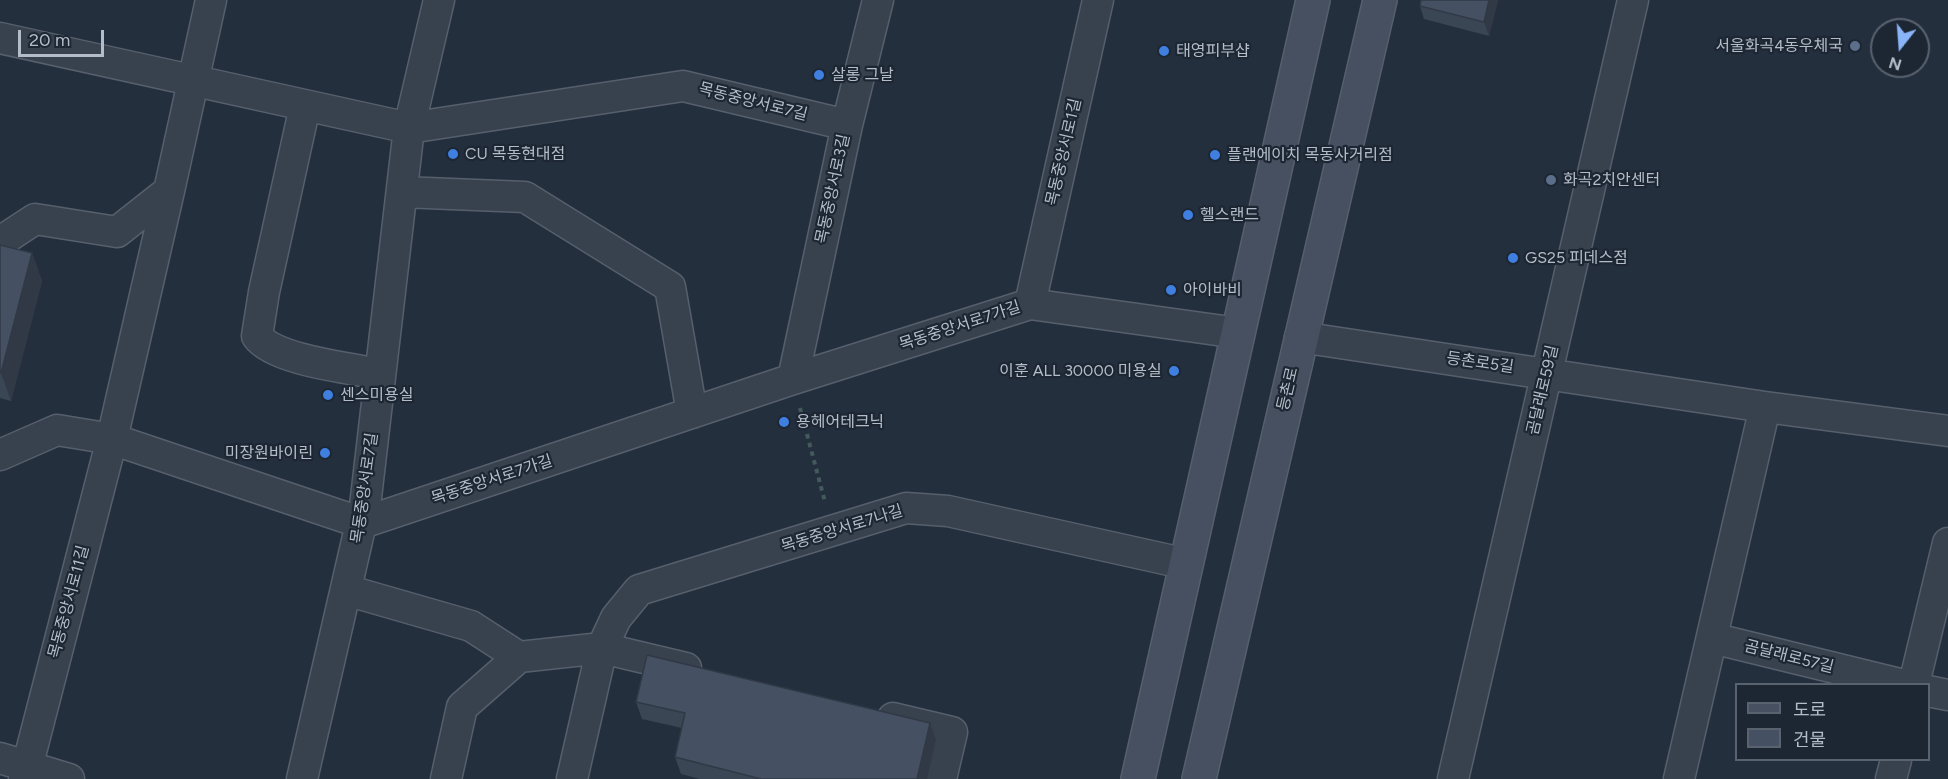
<!DOCTYPE html>
<meta charset="utf-8">
<style>
body{margin:0}
#map{position:relative;width:1948px;height:779px;overflow:hidden;background:#242f3e;font-family:Figtree,"Noto Sans KR",sans-serif}
canvas{display:block}
.legend{position:absolute;left:1735px;top:683px;width:195px;height:78px;box-sizing:border-box;background:#1d2633;border:2px solid #59626f;margin:0;padding:8px 10px;list-style:none;font-size:18px;color:#b4bcc9}
.legend li{display:flex;align-items:center;gap:12px;height:30px}
.legend b{width:30px;border:2px solid #59626f}
.north{position:absolute;left:1870px;top:18px;width:60px;height:60px;box-sizing:border-box;background:#1d2633;border:2px solid #59626f;border-radius:50%;rotate:197deg;font-size:16px;font-weight:700;line-height:24px;text-align:center;color:#b4bcc9}
.north::after{content:'';display:block;margin:auto;width:21px;height:27px;background:#8ab4f8;clip-path:polygon(50% 0,100% 100%,50% 72%,0 100%)}
.scale{position:absolute;left:18px;top:30px;width:86px;height:27px;box-sizing:border-box;border:3px solid #b4bcc9;border-top:0;padding-left:8px;font-size:18px;line-height:21px;white-space:nowrap;color:#b4bcc9;-webkit-text-stroke:4px #1d2633;paint-order:stroke}
</style>
<div id="map">
<canvas width="1948" height="779"></canvas>
<ul class="legend">
<li><b style="height:8px;background:#465061"></b>도로</li>
<li><b style="height:16px;background:#455162"></b>건물</li>
</ul>
<div class="north">N</div>
<div class="scale">20 m</div>
</div>
<script>
const ctx = document.querySelector('canvas').getContext('2d');
ctx.lineJoin = 'round';
function strokePath(path, color, width, dash) {
  ctx.strokeStyle = color;
  ctx.lineWidth = width;
  ctx.lineCap = dash ? 'butt' : 'round';
  ctx.setLineDash(dash || []);
  ctx.stroke(path);
}
function paint(path, color) {
  ctx.fillStyle = color;
  ctx.fill(path, 'evenodd');
}
function label(font, color, halo, rows, align = 'center') {
  ctx.font = font + ' Figtree,"Noto Sans KR",sans-serif';
  ctx.lineWidth = 4.5;
  ctx.setLineDash([]);
  ctx.textBaseline = 'middle';
  ctx.strokeStyle = halo;
  ctx.fillStyle = color;
  for (const [text, x, y, turn = 0] of rows) {
    ctx.save();
    ctx.translate(x, y);
    ctx.rotate((+turn || 0) * Math.PI / 180);
    ctx.textAlign = isNaN(turn) ? turn : align;
    if (halo) ctx.strokeText(text, 0, 0);
    ctx.fillText(text, 0, 0);
    ctx.restore();
  }
}
const minor = new Path2D(`
 M0,38L409,128L683,86L847,125
 M305,106L264,292L257,336C274,360 349,368 379,374
 M402,192L525,197L670,287L692,413
 M0,242L35,219L117,232L169,191L211,0
 M1030,304L1098,0
 M1300,337L1765,407L1948,431
 M793,379L847,125L878,0
 M0,455L57,430L112,439L362,523L793,379L1030,304L1238,333
 M346,590L471,626L519,657L602,648L686,668
 M1712,638L1900,684
 M1914,684L1948,543
 M1928,691L1948,695
 M893,718L952,732L941,779
 M0,758L69,779
 M24,779L112,439L169,191
 M302,779L365,506L409,128L439,0
 M446,779L462,707L519,657
 M572,779L602,648L616,618L639,590L906,508L948,511L1187,564
 M1453,779L1633,0
 M1679,779L1765,407
 M1891,779L1896,760`);
const secondary = new Path2D(`
 M1138,779L1313,0
 M1199,779L1380,0`);
strokePath(minor, '#565f6c', 33);
strokePath(secondary, '#565f6c', 36);
strokePath(new Path2D(`
 M800,408L825,502`), '#44595c', 4, [4.5, 4.5]);
strokePath(minor, '#38414e', 30);
strokePath(secondary, '#465061', 33);
paint(new Path2D(`
 M1421,0H1498L1489,36L1424,19L1420,6Z
 M0,245L32,253L42,281L11,401L0,398Z
 M636,702L930,723L936,740L927,779H700L681,774L675,757L682,728L642,719Z`), '#3b4654');
paint(new Path2D(`
 M1489,0H1498L1489,36L1484,22Z
 M32,253L42,281L11,401L1,373Z
 M930,723L936,740L927,779H917Z`), '#303945');
const building = new Path2D(`
 M1421,0H1489L1484,22L1420,6Z
 M0,245L32,253L1,373H0Z
 M647,655L930,723L917,779H761L675,757L685,713L636,702Z`);
paint(building, '#455162');
strokePath(building, '#303945', 1.5);
for (const [x, y, r, color] of [
 [1855,46,6,"#5c6f8a"],
 [1164,51,6,"#3f7fe0"],
 [819,75,6,"#3f7fe0"],
 [453,154,6,"#3f7fe0"],
 [1215,155,6,"#3f7fe0"],
 [1551,180,6,"#5c6f8a"],
 [1188,215,6,"#3f7fe0"],
 [1513,258,6,"#3f7fe0"],
 [1171,290,6,"#3f7fe0"],
 [1174,371,6,"#3f7fe0"],
 [328,395,6,"#3f7fe0"],
 [784,422,6,"#3f7fe0"],
 [325,453,6,"#3f7fe0"]
]) {
  const dot = new Path2D();
  dot.arc(x, y, r, 0, 2 * Math.PI);
  ctx.fillStyle = color;
  ctx.fill(dot);
  strokePath(dot, '#1d2633', 2);
}
label('16px', '#b4bcc9', '#1d2633', [
 ["서울화곡4동우체국",1843,46,"right"],
 ["태영피부샵",1176,51],
 ["살롱 그날",831,75],
 ["CU 목동현대점",465,154],
 ["플랜에이치 목동사거리점",1227,155],
 ["화곡2치안센터",1563,180],
 ["헬스랜드",1200,215],
 ["GS25 피데스점",1525,258],
 ["아이바비",1183,290],
 ["이훈 ALL 30000 미용실",1162,371,"right"],
 ["센스미용실",340,395],
 ["용헤어테크닉",796,422],
 ["미장원바이린",313,453,"right"]
], 'left');
label('16px', '#b4bcc9', '#1d2633', [
 ["목동중앙서로7길",753,102,14],
 ["목동중앙서로1길",1064,152,-77],
 ["목동중앙서로3길",833,189,-78],
 ["목동중앙서로7가길",960,326,-18],
 ["등촌로5길",1480,363,8],
 ["등촌로",1288,389,-77],
 ["곰달래로59길",1543,390,-77],
 ["목동중앙서로7가길",492,480,-18],
 ["목동중앙서로7길",365,488,-82],
 ["목동중앙서로7나길",842,529,-17],
 ["목동중앙서로11길",69,602,-75],
 ["곰달래로57길",1789,657,14]
]);
</script>
